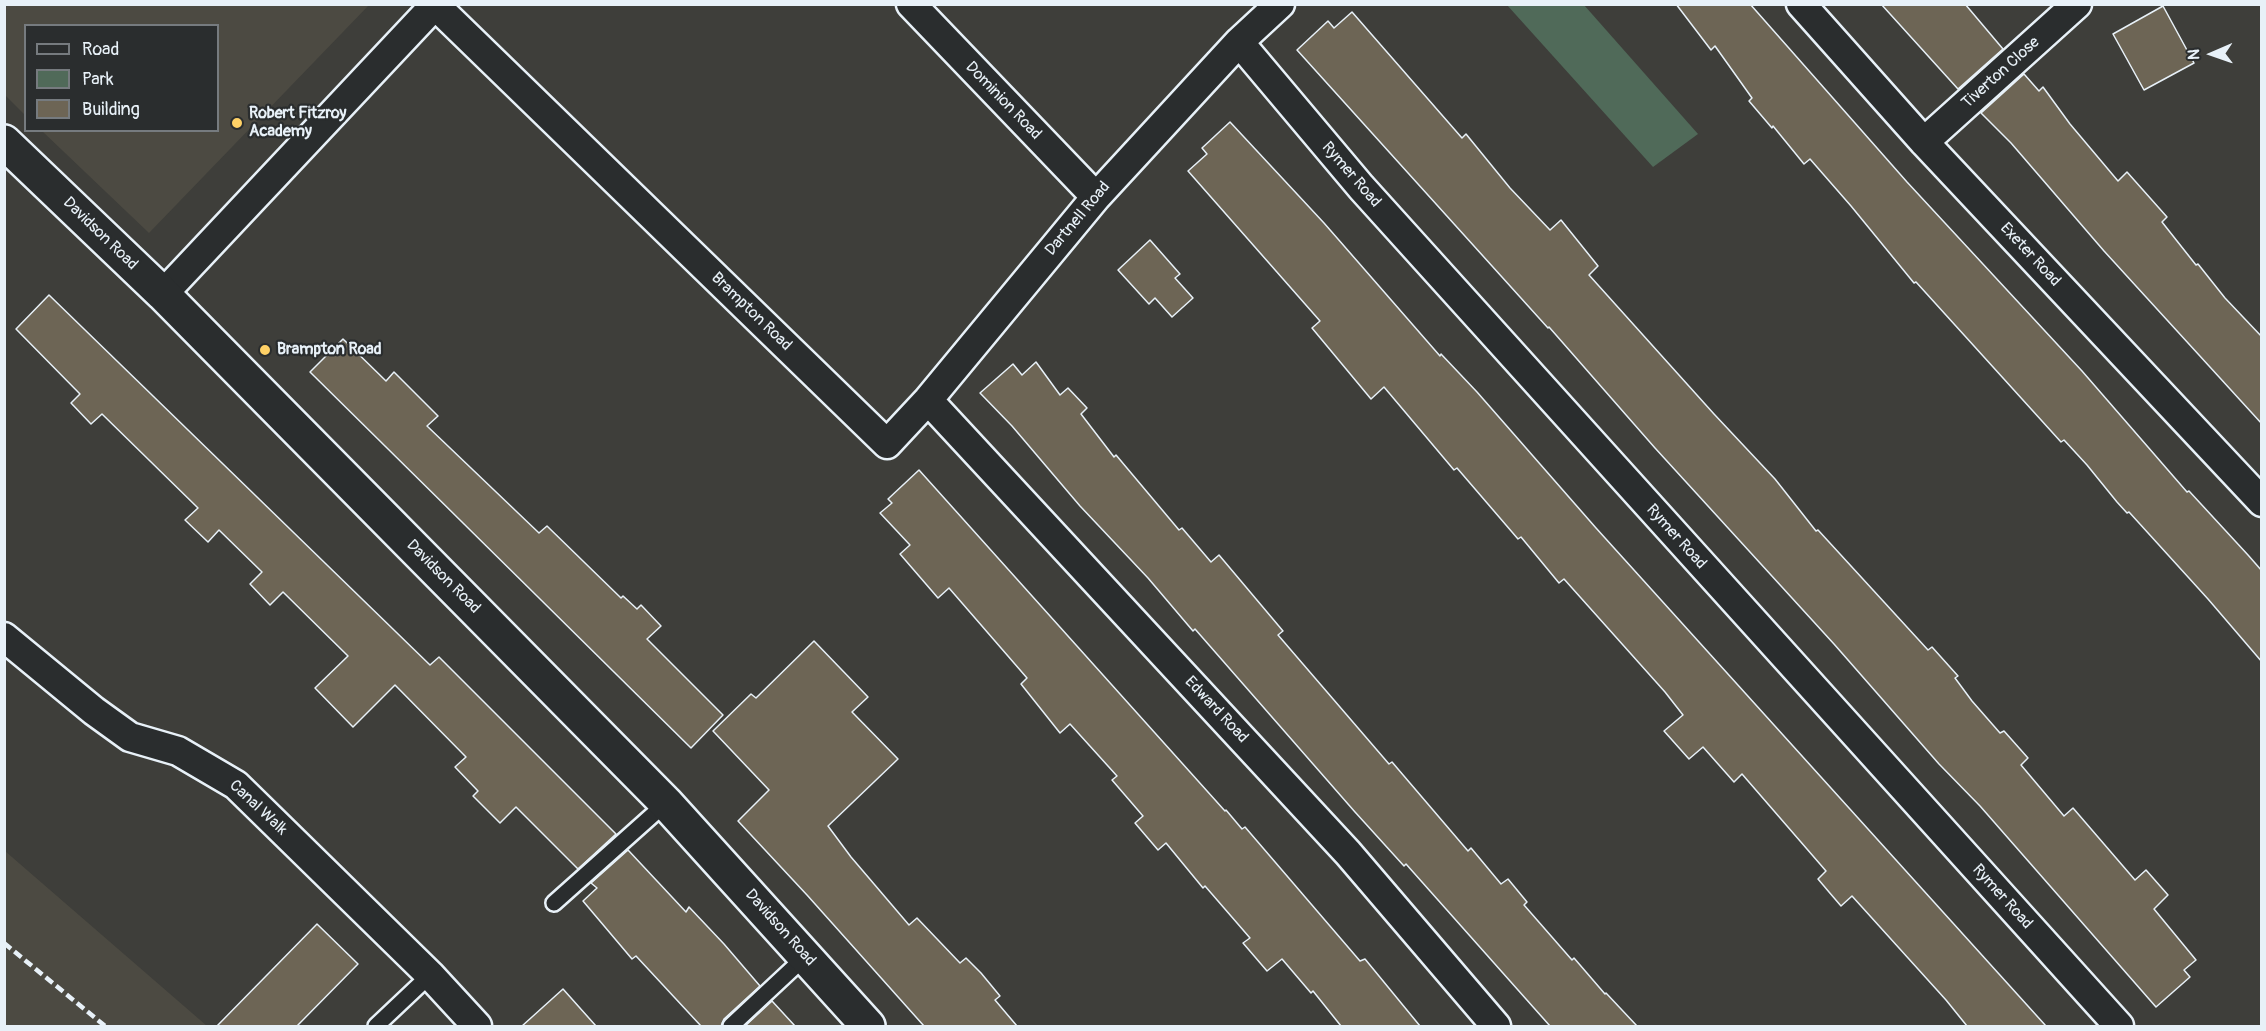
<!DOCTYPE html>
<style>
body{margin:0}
#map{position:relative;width:2266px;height:1031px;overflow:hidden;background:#3e3e3a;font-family:Pangolin,sans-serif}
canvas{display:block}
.frame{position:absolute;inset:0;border:6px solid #e8f1f8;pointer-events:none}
.legend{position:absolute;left:24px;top:24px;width:195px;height:108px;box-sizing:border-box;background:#2a2d2e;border:2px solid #767b7f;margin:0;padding:8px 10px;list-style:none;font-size:18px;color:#e8f1f8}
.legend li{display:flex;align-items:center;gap:12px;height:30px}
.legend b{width:30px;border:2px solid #767b7f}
.north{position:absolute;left:2182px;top:24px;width:60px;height:60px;-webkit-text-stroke:4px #2a2d2e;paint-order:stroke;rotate:268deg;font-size:16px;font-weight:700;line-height:24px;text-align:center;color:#e8f1f8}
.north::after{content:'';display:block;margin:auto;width:21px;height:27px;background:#e8f1f8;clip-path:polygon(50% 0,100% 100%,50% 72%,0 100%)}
</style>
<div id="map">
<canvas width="2266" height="1031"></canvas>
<div class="frame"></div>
<ul class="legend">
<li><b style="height:8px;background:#2a2d2e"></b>Road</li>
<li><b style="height:16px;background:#506a59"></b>Park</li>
<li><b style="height:16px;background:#6d6555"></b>Building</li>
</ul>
<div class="north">N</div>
</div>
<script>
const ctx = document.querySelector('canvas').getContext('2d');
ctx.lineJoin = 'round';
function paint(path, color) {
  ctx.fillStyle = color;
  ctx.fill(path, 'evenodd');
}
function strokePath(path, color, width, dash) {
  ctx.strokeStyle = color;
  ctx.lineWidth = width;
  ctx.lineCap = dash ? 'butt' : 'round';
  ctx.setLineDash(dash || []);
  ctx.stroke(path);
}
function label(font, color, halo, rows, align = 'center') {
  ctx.font = font + ' Pangolin,sans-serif';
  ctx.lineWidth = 4.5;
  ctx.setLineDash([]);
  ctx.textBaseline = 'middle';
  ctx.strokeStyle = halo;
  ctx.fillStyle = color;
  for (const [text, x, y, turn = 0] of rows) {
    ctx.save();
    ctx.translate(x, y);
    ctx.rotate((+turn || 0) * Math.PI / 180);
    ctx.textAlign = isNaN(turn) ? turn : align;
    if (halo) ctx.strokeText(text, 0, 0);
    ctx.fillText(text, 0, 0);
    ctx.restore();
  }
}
paint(new Path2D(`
 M4,5L5,4L369,5L149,233L42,131L218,130V26H26L25,115L5,95Z
 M5,851L207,1026H5Z`), '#4c4a42');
paint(new Path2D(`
 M1507,5H1584L1698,134L1653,167Z`), '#506a59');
const building = new Path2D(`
 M1676,4H1750L1907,182L2082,371L2187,492L2189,491L2248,555L2262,571V662L2208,599L2129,512L2127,513L2117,502L2087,465L2064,440L2061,442L1916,282L1914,283L1851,206L1810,159L1804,164L1773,126L1772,128L1749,101L1752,98L1715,46L1711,50Z
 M1881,4H1965L2003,49L1958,89Z
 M2163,6L2194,63L2144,90L2113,34Z
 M1352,12L1462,138L1466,134L1510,188L1550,230L1561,220L1598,266L1589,275L1714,414L1775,479L1816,531L1818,530L1928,650L1932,647L1958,676L1955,678L1972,701L2000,733L2004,731L2028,758L2021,765L2064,816L2073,808L2135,880L2146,870L2168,895L2154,909L2196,960L2184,970L2190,977L2156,1007L1980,806L1939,764L1834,644L1655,448L1549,327L1548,328L1297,50L1328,21L1334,28Z
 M2024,74L2039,91L2043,87L2070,124L2118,181L2127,172L2167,217L2162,222L2196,265L2198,264L2225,298L2262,337V424L2104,251L2011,143L1981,113Z
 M1230,122L1324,223L1440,356L1441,354L1477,392L1596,528L2046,1026H1967L1946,1000L1852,896L1841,906L1829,892L1818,879L1826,871L1742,774L1734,782L1703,747L1689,759L1664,731L1683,715L1665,692L1564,579L1559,583L1521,537L1518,539L1457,468L1454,470L1384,387L1371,399L1312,328L1320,321L1188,171L1207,154L1202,148Z
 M1150,240L1180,274L1175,278L1193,298L1172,317L1155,298L1149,304L1118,270Z
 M49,295L430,665L439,657L616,834L578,869L516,807L500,823L473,796L478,791L455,767L466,757L395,685L353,727L315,688L348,656L283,592L270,605L250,584L262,572L219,530L208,542L185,520L198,508L102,414L91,424L71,403L80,394L16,329Z
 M343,339L386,381L394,372L438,416L427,426L539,533L547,526L621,598L623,596L637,609L641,605L661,626L647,639L723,715L691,748L310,372Z
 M1036,362L1060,395L1068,388L1087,408L1081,414L1114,457L1116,455L1179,530L1182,528L1211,562L1219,555L1283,631L1278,635L1389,764L1392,762L1468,851L1471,848L1501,884L1508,879L1527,902L1524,905L1572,960L1574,958L1605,994L1606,993L1637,1026H1550L1406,864L1404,866L1355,812L1195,629L1193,631L1148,578L1080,506L1012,426L980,393L1013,364L1022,375Z
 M919,470L1225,811L1226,810L1242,829L1245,827L1360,961L1365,959L1420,1026H1341L1313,991L1311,993L1282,959L1267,971L1243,943L1250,938L1205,886L1203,888L1166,843L1158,850L1135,823L1143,816L1112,780L1117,776L1070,724L1060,733L1021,684L1027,678L949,588L938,598L900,554L910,545L880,513L892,503L888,499Z
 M814,641L868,697L852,712L898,759L828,826L851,857L909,925L917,918L960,963L966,958L981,973L1000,996L995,1000L1017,1026H924L807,895L738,821L769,790L713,731L751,694L756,698Z
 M628,850L686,912L689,907L724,944L760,986L724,1019L721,1026H701L636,956L632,959L583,901L597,888L591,883Z
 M317,924L358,964L297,1026H217Z
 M563,989L596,1026H522Z
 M772,1001L795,1026H745Z`);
paint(building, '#6d6555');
strokePath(building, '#e8f1f8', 1.5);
const lane = new Path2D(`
 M554,903L666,803
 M376,1026L430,975
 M731,1026L806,956`);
const street = new Path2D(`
 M911,4L1096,197
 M1801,4L1924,142L2262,502
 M1239,42L1361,187L2119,1026
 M1924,142L2077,4
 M163,294L435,5L887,444L928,400L1096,197L1239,42L1280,4
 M928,400L1348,853L1496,1026
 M4,637L94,711L130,737L178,751L236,785L430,975L477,1026`);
const secondary = new Path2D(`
 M4,142L163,294L666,803L868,1026`);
strokePath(lane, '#e8f1f8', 20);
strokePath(street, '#e8f1f8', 33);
strokePath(secondary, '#e8f1f8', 38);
strokePath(lane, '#2a2d2e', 15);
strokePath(street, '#2a2d2e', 28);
strokePath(secondary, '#2a2d2e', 33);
strokePath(new Path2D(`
 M4,943L105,1026`), '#e8f1f8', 4.5, [9, 4.5]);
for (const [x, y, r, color] of [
 [237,123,6,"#ffd166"],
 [265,350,6,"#ffd166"]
]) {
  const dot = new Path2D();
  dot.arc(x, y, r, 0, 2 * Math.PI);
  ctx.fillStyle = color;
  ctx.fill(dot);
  strokePath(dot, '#2a2d2e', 2);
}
label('16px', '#e8f1f8', '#2a2d2e', [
 ["Tiverton Close",2001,73,-42],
 ["Dominion Road",1003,101,46],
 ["Rymer Road",1351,175,49],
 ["Dartnell Road",1078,219,-50],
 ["Davidson Road",100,234,44],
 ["Exeter Road",2030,255,47],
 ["Brampton Road",751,312,44],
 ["Rymer Road",1676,537,48],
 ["Davidson Road",443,577,45],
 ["Edward Road",1216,710,47],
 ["Canal Walk",258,808,43],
 ["Rymer Road",2002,897,48],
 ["Davidson Road",780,928,48]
]);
label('bold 16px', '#e8f1f8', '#2a2d2e', [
 ["Robert Fitzroy",249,114],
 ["Academy",249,132],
 ["Brampton Road",277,350]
], 'left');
</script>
